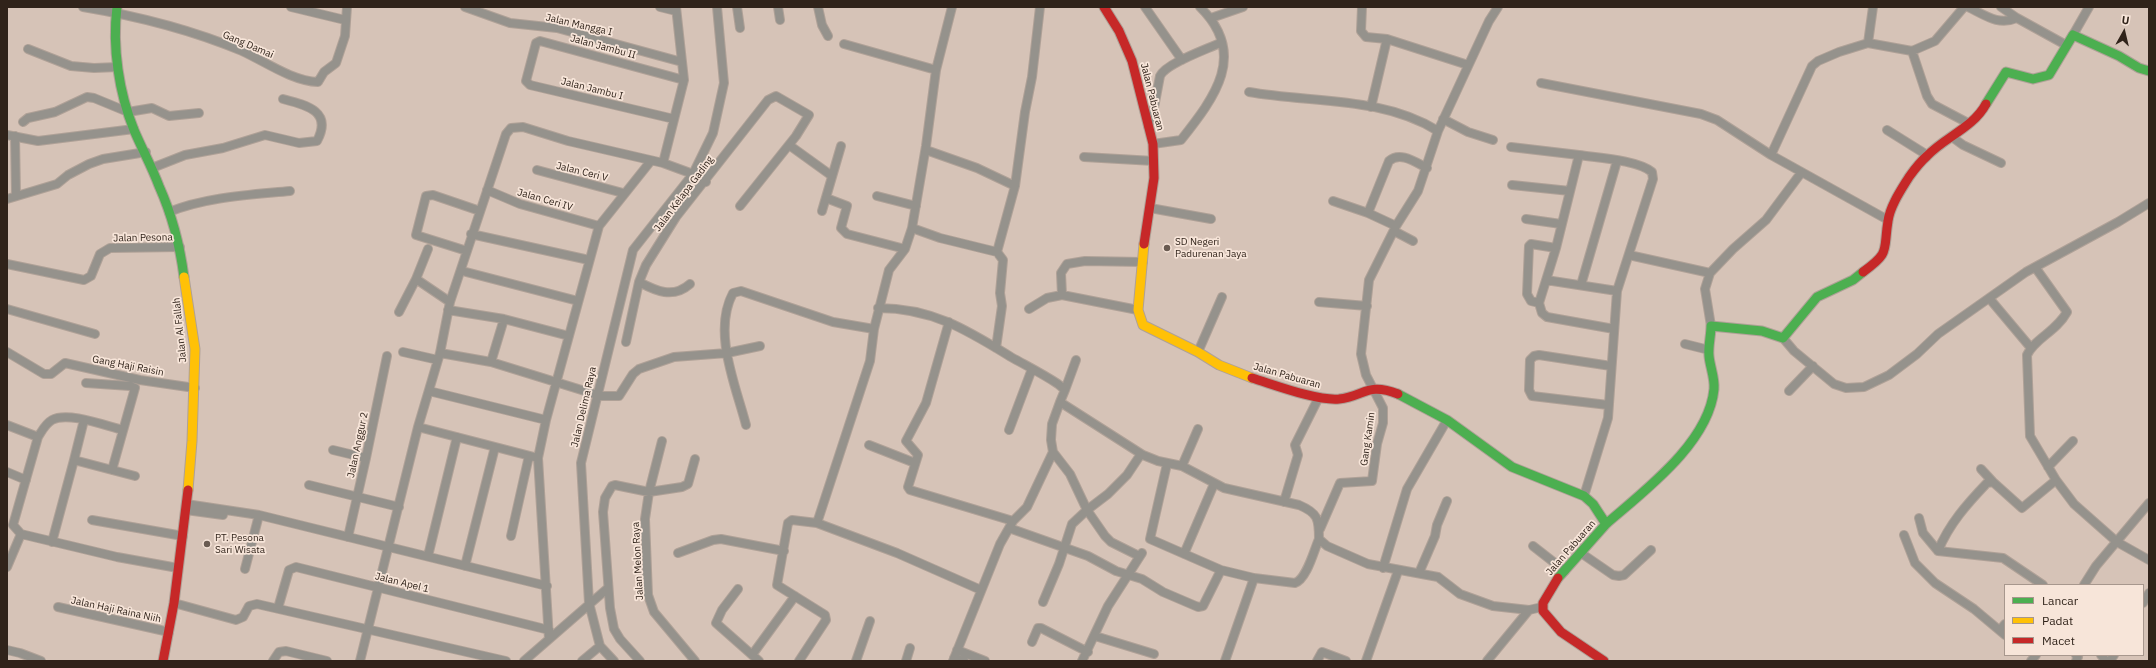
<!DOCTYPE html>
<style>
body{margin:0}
#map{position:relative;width:2156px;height:668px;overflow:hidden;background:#d6c3b7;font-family:"IBM Plex Sans",sans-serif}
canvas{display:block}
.frame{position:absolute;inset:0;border:8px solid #30231a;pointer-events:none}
.legend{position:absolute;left:2004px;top:584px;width:140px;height:72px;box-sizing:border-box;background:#f7e5d9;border:1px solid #a7978d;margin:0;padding:5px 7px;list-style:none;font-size:12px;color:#30231a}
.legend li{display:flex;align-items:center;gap:8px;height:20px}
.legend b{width:20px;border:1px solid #a7978d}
.north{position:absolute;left:2104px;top:12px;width:40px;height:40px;-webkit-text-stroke:3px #f7e5d9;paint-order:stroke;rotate:8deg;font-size:11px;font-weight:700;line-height:16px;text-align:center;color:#30231a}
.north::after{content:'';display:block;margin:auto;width:14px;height:18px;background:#30231a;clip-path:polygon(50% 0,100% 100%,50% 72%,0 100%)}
</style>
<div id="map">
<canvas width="2156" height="668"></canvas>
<div class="frame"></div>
<ul class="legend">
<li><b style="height:5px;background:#4caf50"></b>Lancar</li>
<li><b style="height:5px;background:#ffc107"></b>Padat</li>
<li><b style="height:5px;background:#c62828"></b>Macet</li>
</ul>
<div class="north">U</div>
</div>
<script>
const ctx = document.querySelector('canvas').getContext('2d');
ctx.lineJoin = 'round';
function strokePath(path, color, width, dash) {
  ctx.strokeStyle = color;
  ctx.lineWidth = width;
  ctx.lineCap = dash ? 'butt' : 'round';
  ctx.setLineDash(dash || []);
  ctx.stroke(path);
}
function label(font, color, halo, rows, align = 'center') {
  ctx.font = font + ' "IBM Plex Sans",sans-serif';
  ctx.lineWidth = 3.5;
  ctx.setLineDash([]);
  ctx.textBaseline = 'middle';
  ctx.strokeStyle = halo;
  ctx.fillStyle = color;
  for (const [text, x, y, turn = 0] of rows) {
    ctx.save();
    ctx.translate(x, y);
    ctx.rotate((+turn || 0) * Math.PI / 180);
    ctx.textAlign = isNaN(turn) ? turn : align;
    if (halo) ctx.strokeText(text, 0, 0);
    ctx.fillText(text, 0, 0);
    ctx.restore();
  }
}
const street = new Path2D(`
 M83,7C137,16 192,30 242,51C266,62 292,81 318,82L324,72L336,63L345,36L347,7
 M291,7L345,20
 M465,7L510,23L557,28L682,62
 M660,7L676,11
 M737,7L740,28
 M778,7L780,20
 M818,7L822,25L828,36
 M1145,7L1182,60
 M1362,7L1361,31L1366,37L1387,39L1468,65
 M1968,7C1985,15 1998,26 2017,18L2066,45
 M2001,7L2017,18
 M1211,18L1243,7
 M2073,35L2089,7
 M1868,43L1873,7
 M844,44L936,70
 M28,49L71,66L94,68L118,67
 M1912,51L1927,96L1932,104L1968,123
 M1541,83L1701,114L1717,120L1771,155L1888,220
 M1249,92C1311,103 1382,96 1438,131
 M1371,107L1387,39
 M674,119L530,85L526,81L536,43L540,41L684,80
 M1443,119L1468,132L1493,140
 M23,122L28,118L55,112L87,97L94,98L128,112L152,108L169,116L199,113
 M1148,126L1153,113L1160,76C1166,63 1208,49 1222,42
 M1887,130L1927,155
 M7,135L38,141L134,129
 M15,136L16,196
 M1952,137L1963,145L2001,163
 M1153,144L1181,140C1215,97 1248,54 1200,7
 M789,145L832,176
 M1511,147L1579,155
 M926,150L977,168L1015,186
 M1771,155L1812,66L1818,61L1839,52L1868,43L1912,51L1935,41L1964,7
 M1084,157L1154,161
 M663,163L684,80L676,7
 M152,168L185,155L223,148L265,135L299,143L317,141C333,111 306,105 283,99
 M537,170L623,193
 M1512,185L1570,191
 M487,190L520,204L599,226
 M877,196L916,206
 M826,198L847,206L841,228L847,234L905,249
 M7,199L57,184L68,175L89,164L103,159L146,152
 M1333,201L1368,213
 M1150,208L1211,219
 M822,211L841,146
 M169,212C206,197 249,195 290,191
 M1526,219L1561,224
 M1396,226L1368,213L1389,161C1400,151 1415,162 1427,168
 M912,228L940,238L997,252L1003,260L1000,293L1002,306L996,348
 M1394,231L1413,241
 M471,234L589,260
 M428,249L416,279L450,302
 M467,251L416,235L426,196L433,195L480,211
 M997,252L1015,186L1025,112L1032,77L1040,7
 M1629,255L1710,273
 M7,264L84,280L91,276L100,254L110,248L180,247
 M2035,267L2067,312C2056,332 2035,338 2027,355L2030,436L2056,480L2074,504L2117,542L2149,560
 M466,272L578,301
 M1546,280L1617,291L1653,179L1652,172C1637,160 1599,158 1579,155L1556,248L1539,303L1542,313L1547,317L1614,329
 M639,282C656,291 673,299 690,284
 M1581,285L1617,161
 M1062,295L1061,273L1067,264L1085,261L1143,262
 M1989,298L2031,348
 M1319,302L1367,306
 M1539,303L1531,301L1527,294L1529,246L1531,244L1556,248
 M878,308C932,308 967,330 1011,357C1027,366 1043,374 1058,384L1065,390L1060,402L1143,455L1158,461L1182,466L1224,488L1299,505C1318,513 1319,519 1319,539L1327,546L1368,564L1438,577L1460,594L1493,606L1529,610L1542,607
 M7,309L95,334
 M1029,309L1047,298L1062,295L1138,310
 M448,310L504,319L569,336
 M399,312L416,279
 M949,322L926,403L906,441L918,455L908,487L910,490L1013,521
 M1711,326L1705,289L1710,273L1733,249L1766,220L1801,173
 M1783,338L1794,351L1834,384L1846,388L1864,387L1889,375L1917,354L1938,334L2026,272L2118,222L2149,203
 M626,342L639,282L646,265L676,217L768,100L776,96L809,115L796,136L740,206
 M1685,344L1709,350
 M7,352L44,374H51L65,363L140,380L195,388
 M403,352L438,360
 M1198,352L1222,297
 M440,353L491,362L601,396H619L633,374L639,369L674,357L727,353L760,346
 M491,362L504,319
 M86,383L130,386L135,388L112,470
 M1065,390L1076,360
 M429,391L546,420
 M1789,391L1813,366
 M1608,405L1532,396L1529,390L1530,360L1534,356L1539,355L1611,366
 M7,425L38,437
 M746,425C736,386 712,332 733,293L741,291L833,322L874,329
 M418,427L538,458
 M123,430C106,426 68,411 52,420C45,424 42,431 38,437L13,525L21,534L117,557L178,568
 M1009,430L1032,369
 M662,441L649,492L645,519L648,595L654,612L695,661
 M869,445L915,463
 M333,450L366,458
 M1053,452L1070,474L1087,510L1105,536L1111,542L1139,556
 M74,460L84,420
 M1167,464L1150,539L1221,570L1254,578L1295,583C1307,579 1314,550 1319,539
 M1182,466L1198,429
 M2048,467L2073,441
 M1981,469L1993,482L2022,508L2056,480
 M7,472L26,480
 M309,485L399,507
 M1584,496L1608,418L1617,291
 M1284,502L1298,455L1295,445L1319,397
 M186,504L259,515L547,586
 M186,510L223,515
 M1919,518L1923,533L1938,551L2003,558L2043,585
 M92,520L183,536
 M817,523L870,361L874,329L889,270L905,249L912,228L926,146L936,70L952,7
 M1009,528L1088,556L1116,571L1142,579L1163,592L1198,607L1203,606L1221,570
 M1320,529L1340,483L1372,481L1377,444L1383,423V408L1366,375L1361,354L1369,280L1396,226L1418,191L1438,131L1489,21L1498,7
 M1904,535L1915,563L1935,583L1974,609L2005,635
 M511,536L529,456
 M348,537L366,458L387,356
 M52,542L74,460L135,476
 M1533,546L1565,571
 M1938,551C1949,524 1967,504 1987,483L1993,482
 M678,553L713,540L721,539L784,551
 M1581,553L1613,575L1619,576L1624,575L1651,550
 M1184,554L1214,484
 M428,556L457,437
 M465,566L495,447
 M7,567L21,534
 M1383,568L1407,489L1447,420
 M245,569L259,515
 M1419,573L1435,536L1437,525L1447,501
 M2084,585L2096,566L2149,503
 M738,589L722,610L716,623L759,661
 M1043,602L1059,564L1072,524L1087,510L1108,494L1127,475L1141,454
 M174,603L236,620L243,617L249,606L257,604L506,661
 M2143,603L2149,593
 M58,607L169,632
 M278,608L289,570L296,567L549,630
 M2000,630L2005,624
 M1095,636L1154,654
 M549,639L538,458L546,420L599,226L650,162
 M1032,642L1038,628H1041L1088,652
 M7,650L20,653L41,661
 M957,650L985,661
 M752,655L795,596
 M2101,655L2106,661
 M954,658L964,661
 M273,661L279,652L286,651L327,661
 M360,661L418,427L440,353L450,302L506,134L511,128L523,127L568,141L663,163L693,174L706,182
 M524,661L608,588
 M582,661L600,646
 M614,661L600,646L589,603L581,463L633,250L693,174L713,133L724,83L717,7
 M640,661L620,639L614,629L610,608L603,512L605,498L612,486L615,485L649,492L682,487L688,484L695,459
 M799,661L826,620L825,615L777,585L788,523L792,520L817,523L897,553L981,590
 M856,661L870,621
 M906,661L910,648
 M953,661L1000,544L1013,521L1027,507L1053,452L1051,440L1052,424L1060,402
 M1082,661L1108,606L1142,553
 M1225,661L1254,578
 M1317,661L1322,652L1346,661
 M1366,661L1398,571
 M1487,661L1529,610
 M2031,661L2036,655
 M2076,661L2078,657L2076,655
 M2110,661L2114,655`);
const fast = new Path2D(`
 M117,7C112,47 119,93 134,130C142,149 152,167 159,186C172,215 180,246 184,277
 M1986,104L2006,72L2033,79L2049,75L2073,35L2119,56L2139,68L2149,71
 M1398,394L1447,420L1512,467L1584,496L1593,504L1606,524L1558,578
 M1606,524C1644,491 1709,443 1714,389C1715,378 1710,367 1709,356C1708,346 1711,336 1711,326L1762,331L1783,338L1817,297L1853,280L1863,272`);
const slow = new Path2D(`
 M1144,244L1138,310L1143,325L1198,352L1219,365L1252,378
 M184,277L195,349L192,441L188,490`);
const jam = new Path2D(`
 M1104,7L1119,31L1132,61L1153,144L1154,178L1144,244
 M1863,272C1891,252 1883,251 1888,221C1890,206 1901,190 1909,177C1914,170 1920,162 1927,156C1945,137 1973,128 1986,104
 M1252,378C1275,385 1317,401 1339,399C1365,396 1367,382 1398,394
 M1558,578L1543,603V611L1561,632L1604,661
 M163,661L174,603L188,490`);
strokePath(street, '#afa197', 10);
strokePath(fast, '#afa197', 11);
strokePath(slow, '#afa197', 11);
strokePath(jam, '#afa197', 11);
strokePath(street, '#95928c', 8);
strokePath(fast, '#4caf50', 9);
strokePath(slow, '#ffc107', 9);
strokePath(jam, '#c62828', 9);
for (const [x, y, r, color] of [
 [1167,248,4,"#6a5b51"],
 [207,544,4,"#6a5b51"]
]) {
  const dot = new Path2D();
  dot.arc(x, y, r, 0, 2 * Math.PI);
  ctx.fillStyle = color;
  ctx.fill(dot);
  strokePath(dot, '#f7e5d9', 1.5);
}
label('10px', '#30231a', '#f7e5d9', [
 ["Jalan Mangga I",579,25,13],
 ["Gang Damai",248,45,23],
 ["Jalan Jambu II",603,47,15],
 ["Jalan Jambu I",592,89,14],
 ["Jalan Pabuaran",1152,97,76],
 ["Jalan Ceri V",582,172,14],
 ["Jalan Kelapa Gading",684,194,-53],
 ["Jalan Ceri IV",545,200,16],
 ["Jalan Pesona",143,238,-1],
 ["Jalan Al Fallah",180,330,-96],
 ["Gang Haji Raisin",128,366,11],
 ["Jalan Pabuaran",1287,376,16],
 ["Jalan Delima Raya",584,407,-77],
 ["Gang Kamin",1368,439,-82],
 ["Jalan Anggur 2",358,445,-78],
 ["Jalan Pabuaran",1571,548,-49],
 ["Jalan Melon Raya",638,561,-93],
 ["Jalan Apel 1",402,583,14],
 ["Jalan Haji Raina Niih",116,610,12]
]);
label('10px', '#30231a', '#f7e5d9', [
 ["SD Negeri",1175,242],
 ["Padurenan Jaya",1175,254],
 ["PT. Pesona",215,538],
 ["Sari Wisata",215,550]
], 'left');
</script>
